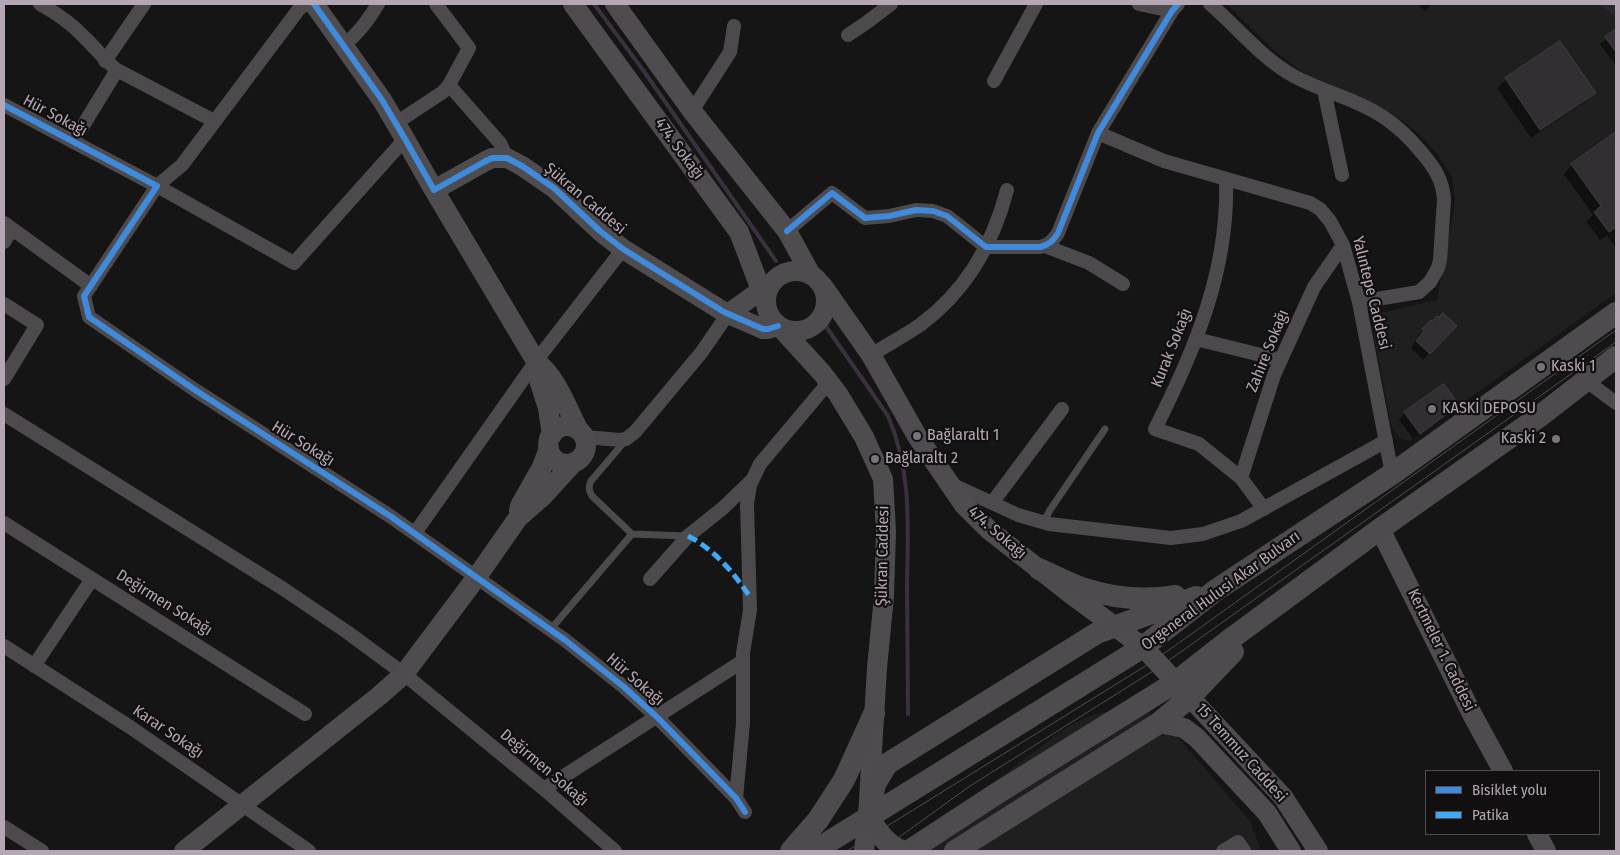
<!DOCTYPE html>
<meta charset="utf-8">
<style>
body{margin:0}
#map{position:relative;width:1620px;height:855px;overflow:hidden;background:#151515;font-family:"Fira Sans Condensed",sans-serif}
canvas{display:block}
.frame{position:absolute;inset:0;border:5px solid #b4a7b3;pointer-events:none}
.legend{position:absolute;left:1425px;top:770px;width:175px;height:65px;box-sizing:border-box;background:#110f10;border:1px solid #524c51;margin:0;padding:6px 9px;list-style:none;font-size:15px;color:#b4a7b3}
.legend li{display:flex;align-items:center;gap:10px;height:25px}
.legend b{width:25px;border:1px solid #524c51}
</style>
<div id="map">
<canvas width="1620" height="855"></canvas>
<div class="frame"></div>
<ul class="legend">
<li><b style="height:6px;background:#408adc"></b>Bisiklet yolu</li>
<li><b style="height:6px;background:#3fa9f5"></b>Patika</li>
</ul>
</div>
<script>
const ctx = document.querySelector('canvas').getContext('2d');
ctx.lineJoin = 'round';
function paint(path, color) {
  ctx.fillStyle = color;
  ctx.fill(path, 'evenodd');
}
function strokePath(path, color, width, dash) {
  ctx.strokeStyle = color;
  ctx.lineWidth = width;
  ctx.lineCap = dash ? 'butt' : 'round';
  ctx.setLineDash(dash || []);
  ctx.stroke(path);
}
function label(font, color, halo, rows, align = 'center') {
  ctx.font = font + ' "Fira Sans Condensed",sans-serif';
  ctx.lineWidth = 4.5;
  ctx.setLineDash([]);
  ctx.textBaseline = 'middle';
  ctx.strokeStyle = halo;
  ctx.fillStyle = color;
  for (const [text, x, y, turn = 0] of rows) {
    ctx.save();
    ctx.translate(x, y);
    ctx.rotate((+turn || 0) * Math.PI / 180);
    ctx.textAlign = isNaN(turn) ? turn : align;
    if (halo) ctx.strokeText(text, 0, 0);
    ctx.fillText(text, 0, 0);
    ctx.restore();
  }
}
paint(new Path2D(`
 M1226,4H1601L1616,19V293L1410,441L1400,438L1393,429L1391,424L1370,315L1437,300L1454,208L1455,197L1451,175L1439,156L1423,138L1402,120L1377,106L1318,81L1304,73L1276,52Z
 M1109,711L1148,712L1160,716L1250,821L1261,851H905L917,839L1067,727L1087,717Z`), '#201f20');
paint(new Path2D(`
 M1601,4H1616V19Z`), '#25282b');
paint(new Path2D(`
 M1418,4H1432L1424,11Z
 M1616,30V66L1600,44Z
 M1560,42L1594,92L1586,101L1531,138L1497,88L1506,79Z
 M1616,134V248L1607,235L1600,240L1586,221L1593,215L1564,174L1572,165Z
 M1431,321L1455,326L1423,360L1411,348L1418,337L1417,336Z
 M1443,385L1457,405L1451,411L1413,439L1399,420L1405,413Z`), '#0007');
strokePath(new Path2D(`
 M594,4L643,70L776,261
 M825,325L888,416C912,472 908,526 907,585C907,628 908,671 908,714`), '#3b303d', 4);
const building = new Path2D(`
 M1616,29V52L1605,37Z
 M1560,41L1596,93L1540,130L1505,78Z
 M1616,132V227L1609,232L1594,212L1601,206L1571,164Z
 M1443,313L1457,326L1430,354L1416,341L1424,330L1422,329L1431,320L1432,321L1437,316L1439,317Z
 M1444,384L1459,405L1420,434L1404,412Z`);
paint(building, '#312f31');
strokePath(building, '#413d41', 1);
strokePath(new Path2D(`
 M1043,523L1050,510L1105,429
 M632,534L687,536
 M550,630L632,534L592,496C589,490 588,487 591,481L625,441`), '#4d4a4d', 7);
strokePath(new Path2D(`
 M40,4C56,13 72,24 84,37C96,48 104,60 117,70L73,142
 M306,4L299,9L182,165L157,186L294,263L405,139
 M1139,4L1172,11
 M1210,4C1236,26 1258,54 1287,72C1302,82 1318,87 1335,94C1373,108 1396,121 1422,153C1434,167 1443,180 1444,200L1440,260L1438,268L1430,282L1419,292L1359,302
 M848,35L866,23L891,4
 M344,45C359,33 368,20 378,4
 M105,61L144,4
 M117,70L214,121
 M994,81L1036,4
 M449,85L500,143L507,158
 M1324,90L1342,175
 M4,105L157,186L84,296L89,317L195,390L390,516L565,640L624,687L657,717L736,798L745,812
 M692,111L730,52L734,26
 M396,123L443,92L449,85L469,48L436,4
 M1098,133L1164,161L1310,203L1320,209L1330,221L1343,245L1359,302L1392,474
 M1226,180C1229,269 1195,350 1155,429L1199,444L1241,478L1264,509
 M4,223L91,286
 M787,231L832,193L865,218L889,216L916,210L933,211L947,216L986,247H1040C1049,245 1053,241 1058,233L1098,133L1172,11L1178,4
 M4,242L12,229
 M1045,246L1089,263L1123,284
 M4,304L37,325L4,379
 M1196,339L1281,360
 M871,355C887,345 904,336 920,325C965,292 993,244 1007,190
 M1585,380L1616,403
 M4,414L282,588L347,632L404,674L544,789L615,851
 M585,437L620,440L626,439L635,432L701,353L728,314
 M1241,478L1274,375L1314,287L1343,245
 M949,483L1018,515L1049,524L1171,538L1203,534L1241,521L1386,441
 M992,503L1062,409
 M4,523L305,714
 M415,533L536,361L623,249
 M650,579L688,536L723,508L751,481
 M4,646L130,727L309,851
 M34,666L92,579
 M544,789L743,661
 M736,798L743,723V653L750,610L747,504L750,485L760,464L829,382
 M4,827L42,851
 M1223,851L1238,842L1244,851`), '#4d4a4d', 14);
strokePath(new Path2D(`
 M314,4L382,100L405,139L434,190L484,162L492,158H507L522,166L554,188L600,231L623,249L724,312L763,329H768L778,326
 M573,4L739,232L766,303
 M615,4L692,111L787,231L811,275
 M434,190L537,363C555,374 568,410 578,429
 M766 301a30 30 0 1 1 60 0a30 30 0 1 1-60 0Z
 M822,285L871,355L917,436L964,505L989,530L1072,595L1143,647L1283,797L1318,851
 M728,314L771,283
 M780,327L822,373L838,394L864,437L883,479L886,531L884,596L877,668L868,817L864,851
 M537,368L540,383L548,408L552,435
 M548 445a19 19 0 1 1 38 0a19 19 0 1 1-38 0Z
 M519,511L520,506L542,467L549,448
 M1380,529L1473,716L1503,771
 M1159,723L1184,728L1197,738L1267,813L1291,851
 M1537,834L1546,851
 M184,851L379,696L404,674L476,578L518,518L543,496L574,462`), '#4f4c4f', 20);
strokePath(new Path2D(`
 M1039,569C1053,575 1068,583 1082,588C1112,598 1144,601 1175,596
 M791,851L818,820L844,780L874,714
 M814,851L1143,647L1216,590L1392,474L1616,313
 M902,851C886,845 877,831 868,817L875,784L887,764L1097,633L1196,597
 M909,851L996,794L1176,682L1232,638L1380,529L1540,416L1616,357
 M955,851L1159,723L1190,697L1233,652`), '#4d4b4d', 22);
strokePath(new Path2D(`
 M847,851L1155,660L1616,330
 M880,851L970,786L1161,666L1616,342`), '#4f4c4f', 1);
strokePath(new Path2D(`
 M688,536C715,550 734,573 750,597`), '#3fa9f5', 5, [10, 5]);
strokePath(new Path2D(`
 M314,4L382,100L405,139L434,190L484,162L492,158H507L522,166L554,188L600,231L623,249L724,312L763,329H768L778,326
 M4,105L157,186L84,296L89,317L195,390L390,516L565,640L624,687L657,717L736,798L745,812
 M787,231L832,193L865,218L889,216L916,210L933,211L947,216L986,247H1040C1049,245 1053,241 1058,233L1098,133L1172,11L1178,4`), '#408adc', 6);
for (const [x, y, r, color] of [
 [1541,367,5,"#7c747c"],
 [1432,409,5,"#7c747c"],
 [917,436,5,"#7c747c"],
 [1556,439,5,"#7c747c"],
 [875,459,5,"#7c747c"]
]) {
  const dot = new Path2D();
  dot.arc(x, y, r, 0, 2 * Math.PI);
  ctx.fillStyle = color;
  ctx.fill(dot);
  strokePath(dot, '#110f10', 2);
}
label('16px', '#b4a7b3', '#110f10', [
 ["Hür Sokağı",55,116,28],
 ["474. Sokağı",679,149,54],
 ["Şükran Caddesi",585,199,40],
 ["Yalıntepe Caddesi",1371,293,76],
 ["Kurak Sokağı",1172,348,-68],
 ["Zahire Sokağı",1268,351,-68],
 ["Hür Sokağı",303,444,32],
 ["474. Sokağı",997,533,41],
 ["Şükran Caddesi",883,556,-89],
 ["Orgeneral Hulusi Akar Bulvarı",1221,591,-36],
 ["Değirmen Sokağı",164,603,32],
 ["Kertmeler 1. Caddesi",1441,650,64],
 ["Hür Sokağı",635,680,41],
 ["Karar Sokağı",168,732,34],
 ["15 Temmuz Caddesi",1241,753,48],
 ["Değirmen Sokağı",544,768,40]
]);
label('16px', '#b4a7b3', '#110f10', [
 ["Kaski 1",1551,367],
 ["KASKİ DEPOSU",1442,409],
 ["Bağlaraltı 1",927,436],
 ["Kaski 2",1546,439,"right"],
 ["Bağlaraltı 2",885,459]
], 'left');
</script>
